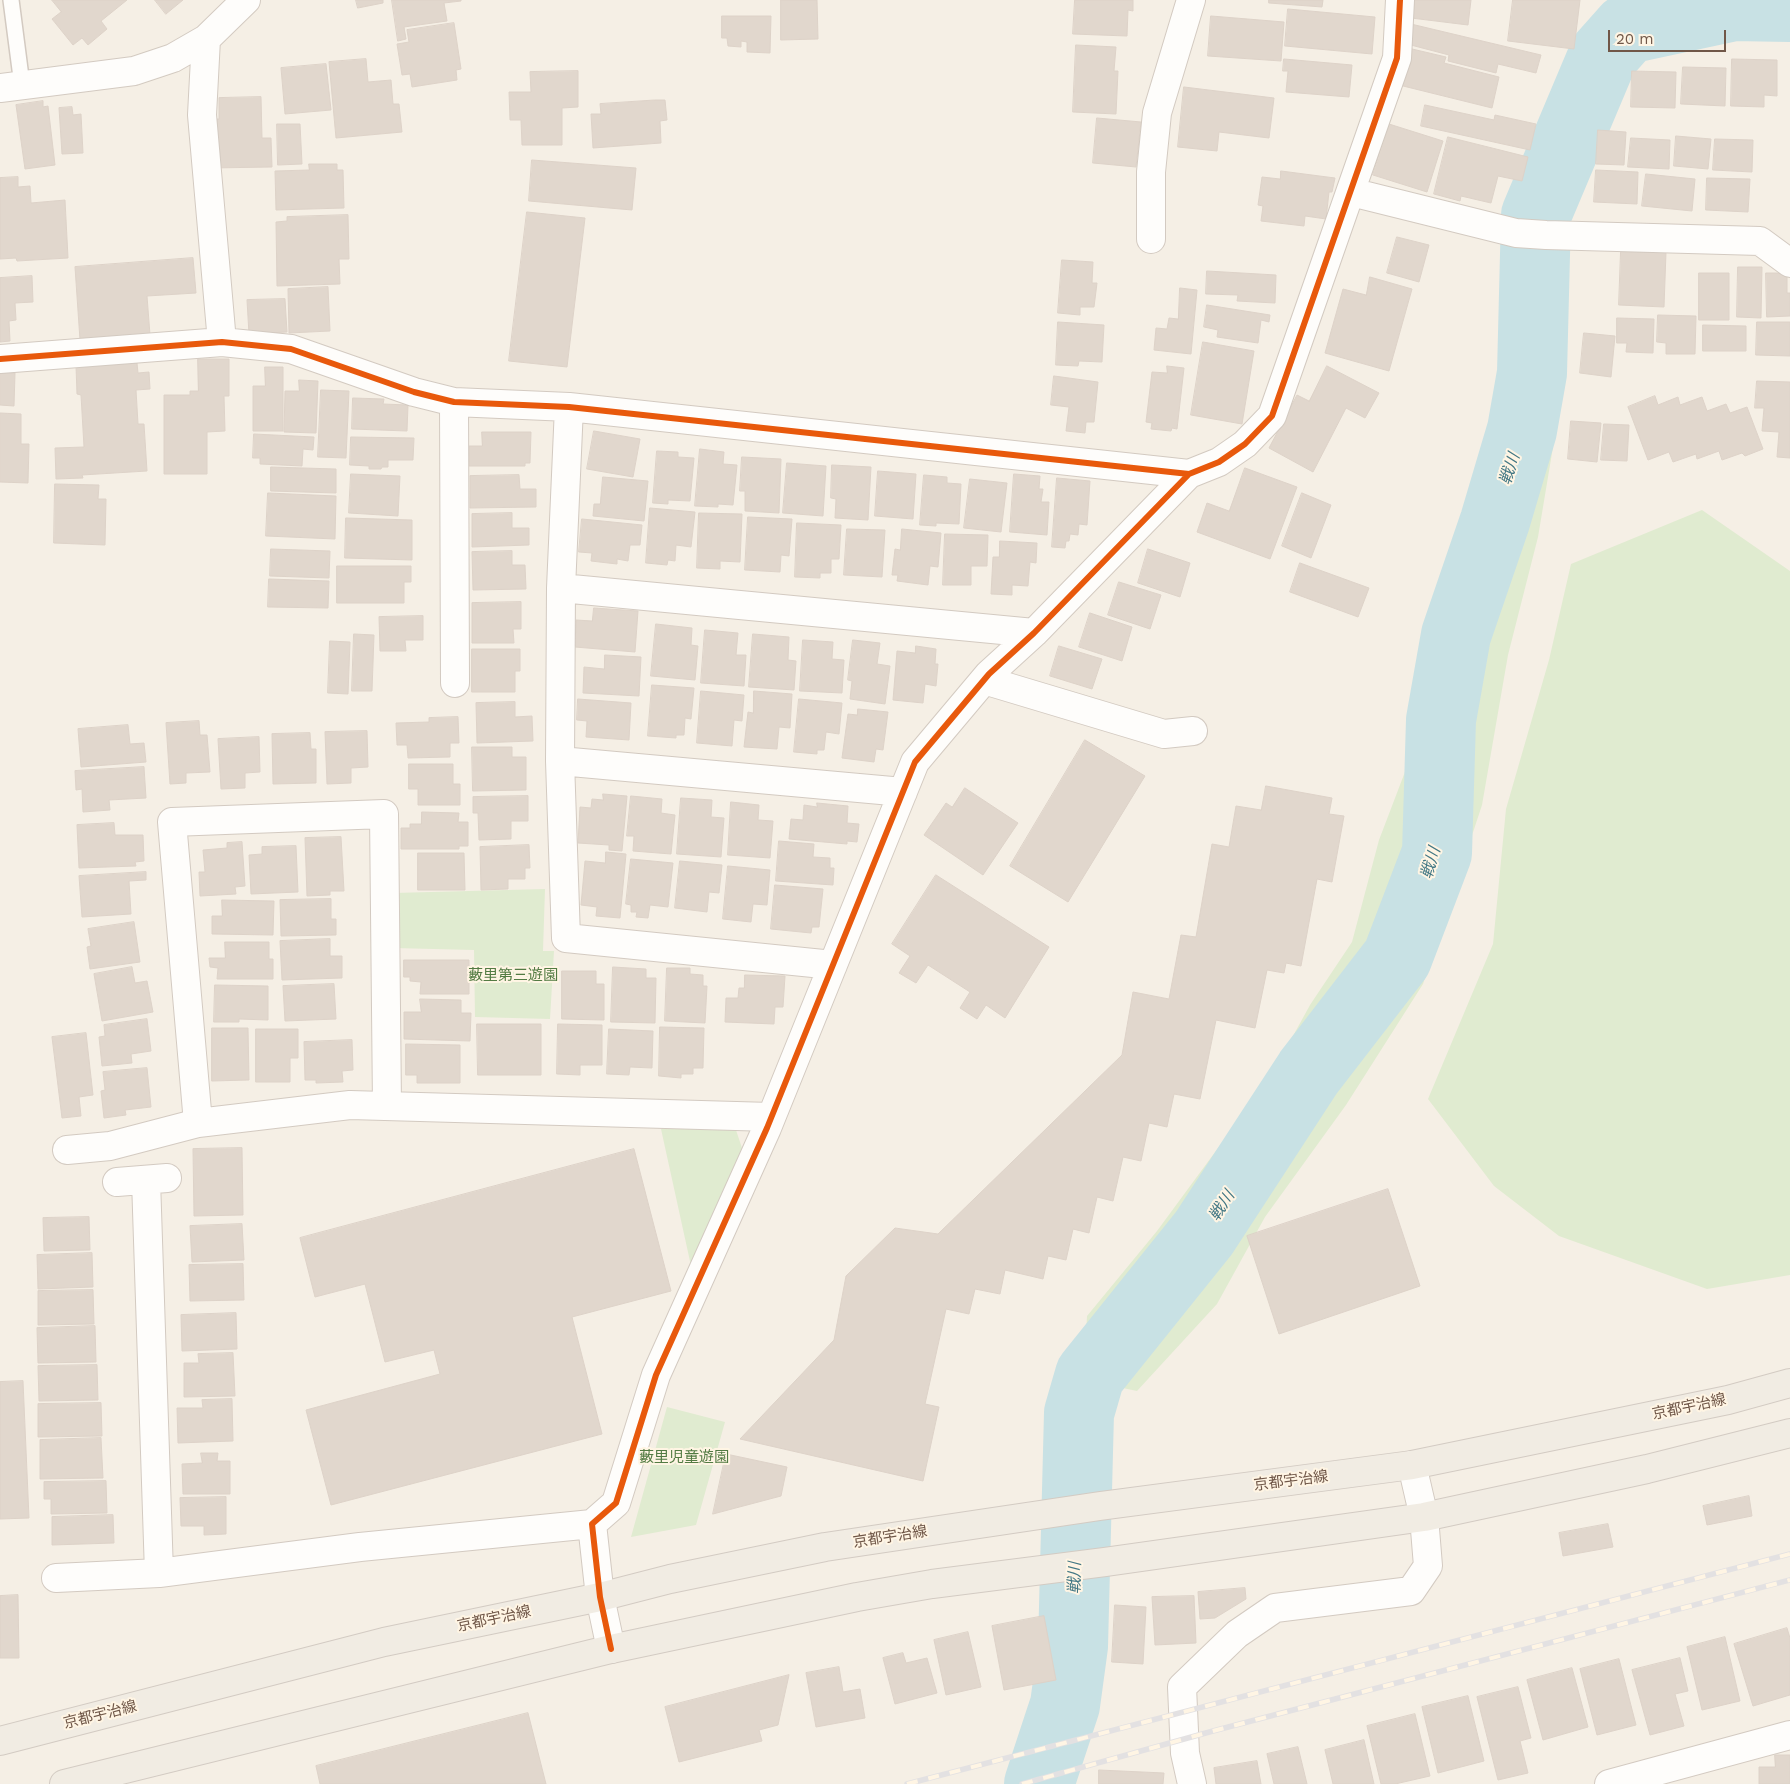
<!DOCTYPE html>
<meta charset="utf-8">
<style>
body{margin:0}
#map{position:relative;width:1790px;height:1784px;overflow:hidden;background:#f5efe5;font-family:"Work Sans",sans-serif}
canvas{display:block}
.scale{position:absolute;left:1608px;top:30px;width:118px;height:22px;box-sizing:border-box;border:2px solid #705748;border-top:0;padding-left:6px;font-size:15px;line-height:18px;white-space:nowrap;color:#705748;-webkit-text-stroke:4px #fff5e4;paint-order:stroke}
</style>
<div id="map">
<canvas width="1790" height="1784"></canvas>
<div class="scale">20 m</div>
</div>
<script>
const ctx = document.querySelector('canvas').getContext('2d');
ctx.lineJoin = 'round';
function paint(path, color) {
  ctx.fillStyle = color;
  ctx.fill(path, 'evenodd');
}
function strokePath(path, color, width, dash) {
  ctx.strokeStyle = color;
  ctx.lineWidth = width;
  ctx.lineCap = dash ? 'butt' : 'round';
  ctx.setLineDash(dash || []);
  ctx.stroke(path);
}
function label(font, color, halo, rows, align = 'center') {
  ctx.font = font + ' "Work Sans","Noto Sans JP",sans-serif';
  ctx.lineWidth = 4;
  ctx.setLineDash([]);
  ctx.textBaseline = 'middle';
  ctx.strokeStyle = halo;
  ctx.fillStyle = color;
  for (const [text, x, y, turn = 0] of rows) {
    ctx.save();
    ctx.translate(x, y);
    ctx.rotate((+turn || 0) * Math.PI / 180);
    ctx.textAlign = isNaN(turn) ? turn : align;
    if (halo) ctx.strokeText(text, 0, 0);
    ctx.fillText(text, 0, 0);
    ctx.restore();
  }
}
paint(new Path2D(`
 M1521,392L1553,447L1538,537L1508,655L1482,805L1423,984L1346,1105L1265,1217L1217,1304L1137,1391L1099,1383L1085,1352L1087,1316L1157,1231L1271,1076L1310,1005L1352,942L1379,840L1408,764L1438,595L1457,529L1492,419Z
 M1702,510L1790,571V1275L1707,1289L1559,1236L1494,1186L1428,1099L1493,944L1506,809L1549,660L1571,564Z
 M545,889L543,951H554L550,1019L475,1017L474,950L393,948V893Z
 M734,1124L743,1151L693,1275L661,1129Z
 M667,1407L725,1422L696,1525L631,1537Z`), '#e0ebd0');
strokePath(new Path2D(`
 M1039,1784L1065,1705L1073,1646L1079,1413L1090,1375L1204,1233L1309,1072L1397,958L1437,853L1441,720L1456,635L1495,521L1522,430L1532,373L1536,215L1603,56L1627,29L1734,6L1790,7`), '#c8e1e4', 70);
const building = new Path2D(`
 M52,0H127L101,21L107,29L88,45L82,38L73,45L52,19L61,12Z
 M155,0H183L166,14Z
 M356,0H383V3L358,8Z
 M392,0H461V1L444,3L447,21L404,27L406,39L398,41Z
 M781,0H817L818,39L781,40Z
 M1075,0H1133V11L1128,10L1127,36L1073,34Z
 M1269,0H1323L1322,7L1269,3Z
 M1413,0H1471L1468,25L1411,18Z
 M1513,0H1580L1574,49L1508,41Z
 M1288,9L1375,17L1372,54L1285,46Z
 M722,16H771L770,53L747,52V42L741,41V47L728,46L727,38H722Z
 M1211,16L1284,22L1281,61L1208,56Z
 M454,23L461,69L456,70L457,80L412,87L410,74L402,75L397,44L409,42L407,30Z
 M1411,24L1541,55L1536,73L1498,64L1496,73L1448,61L1449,55L1407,44Z
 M1076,45L1116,47L1114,71H1118L1116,114L1073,112Z
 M1408,48L1446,57L1444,63L1499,77L1492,108L1399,85Z
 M366,59L368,82L391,80L393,104H399L402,132L336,138L329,62Z
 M1284,59L1352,65L1349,97L1286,92L1288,71H1283Z
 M1732,59L1777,60V96L1764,95V107L1731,106Z
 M326,64L331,110L285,114L281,68Z
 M1683,67L1726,68L1725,106L1681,104Z
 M578,71V107L562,108V145H522L521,120H510L509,92H531L530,72Z
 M1632,71L1676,72L1675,108L1631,107Z
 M1184,87L1274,98L1269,138L1219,132L1217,151L1178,147Z
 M261,97L262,138H271L272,167L210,168L209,119H219V98Z
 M655,100H665L667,120L660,121L661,143L593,148L591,114H601L600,104Z
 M43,101V107L48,106L55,165L25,169L16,105Z
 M1425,105L1494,120L1495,115L1536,124L1530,150L1421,126Z
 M72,107L73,115L81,114L83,153L62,154L59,108Z
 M1097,118L1141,122L1136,167L1093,163Z
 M277,124H300L302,164L278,165Z
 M1389,124L1443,141L1427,192L1373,175Z
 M1598,130L1626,132L1624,165L1596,164Z
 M1676,136L1711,139L1708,169L1674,166Z
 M1448,137L1528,157L1522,181L1498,176L1491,203L1461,196L1460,201L1434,194Z
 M1631,138L1670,140L1669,169L1628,167Z
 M1715,139L1753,140L1752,172L1713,170Z
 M532,160L636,168L632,210L529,201Z
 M309,164H337V170H343L344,208L276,210L275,171L309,170Z
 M1596,170L1638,172L1637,204L1594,202Z
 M1281,171L1335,178L1332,192H1329L1326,219L1305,216L1304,226L1261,221L1263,206L1258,205L1262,177L1280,179Z
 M1646,174L1695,179L1692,211L1642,206Z
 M18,177V187L30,186L31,203L65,200L68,258L17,261L16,258L0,259V178Z
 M1707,178L1750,179L1748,212L1706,210Z
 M527,212L585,218L567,367L509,361Z
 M348,215L349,259H339L340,284L277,286L276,222L287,221V217Z
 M1397,237L1429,245L1419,282L1387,273Z
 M1621,251L1666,252L1664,307L1619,305Z
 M193,258L196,293L147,296L150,335L80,340L75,267Z
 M1062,260L1093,262L1092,283H1097L1094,307H1080V315L1058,313Z
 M1738,267H1762L1761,318L1737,317Z
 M1207,271L1276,275L1275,303L1237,301L1238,295L1206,294Z
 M1699,273H1729V320H1699Z
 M1766,273H1787V293H1790V316L1767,317Z
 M32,276L33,302L15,303L16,320L9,321L10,341L0,342V278Z
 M1370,277L1412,289L1389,371L1325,353L1343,289L1366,295Z
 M328,287L330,331L289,333L288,289Z
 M1180,288L1197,290L1191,354L1154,350L1156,328L1167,329L1169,318L1178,319Z
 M285,299L287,332L249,334L247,300Z
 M1207,305L1270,315L1269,322L1261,320L1258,343L1217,337L1218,330L1204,327Z
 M1658,315L1696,316L1695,354H1666V343L1657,342Z
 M1617,318L1654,319L1653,353L1626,352L1627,343H1617Z
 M1058,322L1104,325L1102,362L1079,361L1078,366L1056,365Z
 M1757,322H1790V356L1756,355Z
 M1703,325L1746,326V351H1703Z
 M1584,333L1615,336L1611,377L1580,373Z
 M1203,342L1254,351L1242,424L1191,415Z
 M198,359H229V396H224L225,431L207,432V474H164V395H190V391H198Z
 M137,363L138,373L149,372L150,389L136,390L138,424H144L147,471L82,475L83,478L56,479L55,448L84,447L81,395L77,394L76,366Z
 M1167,366L1184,368L1177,429L1172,428L1171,431L1151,429L1152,423L1146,422L1152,372L1167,373Z
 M1327,366L1379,393L1365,418L1346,408L1313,472L1269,448L1297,395L1309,401Z
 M265,367H283V431H253V386H265Z
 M0,372L15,373L14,406L0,405Z
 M1054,376L1098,382L1094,422H1086L1085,433L1066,431L1069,407L1051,405Z
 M299,380L318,381L316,433L284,432L285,391H299Z
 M1757,381L1790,382V458L1777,457L1779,432L1762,431L1764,408H1755Z
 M321,390L349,391L346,458L318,457Z
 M1655,396L1658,405L1678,397L1680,405L1702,397L1707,411L1726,404L1730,413L1747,407L1763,449L1745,456L1742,453L1722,460L1719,451L1697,459L1696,454L1673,462L1669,452L1648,460L1628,407Z
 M353,398L384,399L383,404L408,405L407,431L352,429Z
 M0,413L21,414V444H29L28,483L0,482Z
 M1571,421L1601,423L1597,462L1568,459Z
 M1604,424L1629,425L1627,461L1601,460Z
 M594,431L640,439L633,477L587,469Z
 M482,432H531L530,463H525V466H469V446H482Z
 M254,434L314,437L313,450L303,449L302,466L260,464V458H253Z
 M351,437L414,438L413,460H388V467H382L381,469H369V466L350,465Z
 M700,449L724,452L723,464L737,465L733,505L718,504V507L695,506Z
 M657,451L678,452V457L694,458L690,501L668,500V504L653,503Z
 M742,457L781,459L779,513L745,511V491H740Z
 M787,463L826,466L823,516L783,513Z
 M832,465L871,467L868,520L835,518L836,499L831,498Z
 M271,467L336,469V493L271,491Z
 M1245,468L1297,487L1270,559L1197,532L1207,503L1229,511Z
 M878,471L916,474L913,519L875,516Z
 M351,474L400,476L398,516L349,513Z
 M1014,474L1040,476L1039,489H1043L1041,502H1049L1047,535L1010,532Z
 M519,475L520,489H536V507L470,508V476Z
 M924,475L947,477V483L961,484L959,524L936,523V526L920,525Z
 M603,477L648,481L644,521L593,516L594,504H600Z
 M1057,478L1090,481L1087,525L1079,524L1078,535L1070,534L1069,541H1066L1065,548L1052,547Z
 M970,479L1007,483L1001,532L964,528Z
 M55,484L99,485L98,499H106L105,545L54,543Z
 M268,493L336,496L335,539L266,536Z
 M1302,493L1331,505L1311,558L1282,546Z
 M650,508L695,512L691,547L676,545L675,561L668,560L667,565L646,563Z
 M512,513V528H529V545L472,547V514Z
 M699,513L742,514L740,562L720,561V569L697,568Z
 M748,517L792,519L789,556L781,555L780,572L745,570Z
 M346,518L412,520V560L345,558Z
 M582,519L642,525L640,545H630L628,561L617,559V564L591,561L592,553L579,552Z
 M797,523L841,525L839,559H831V573H820V578L795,577Z
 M847,529L885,530L882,577L844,575Z
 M902,529L941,533L938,567L930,566L928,585L897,581L898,575H892L895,549L900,550Z
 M945,534L988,535L987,566H971V585H943Z
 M1000,541L1037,543L1036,563L1030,562L1028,586L1012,585V595L991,594L993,557H999Z
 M271,549L330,551L329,578L270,576Z
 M1148,549L1190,563L1180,597L1138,583Z
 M512,551V565H525L526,589L473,590L472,552Z
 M1300,563L1369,588L1358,617L1290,592Z
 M337,566H411V582H404V603H337Z
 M269,579L329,581L328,608L268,607Z
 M1119,582L1161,595L1150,629L1108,615Z
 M521,602V629H513L514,643H472V603Z
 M594,608L638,611L635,652L575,647L576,620L592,621Z
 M1090,613L1132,627L1122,661L1079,647Z
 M423,616V640H405L406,651H380L379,617Z
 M656,624L692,628L691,645L698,646L695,680L651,676Z
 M705,630L738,633L736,655H746L744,686L701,683Z
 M354,634L374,635L372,691H352Z
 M753,634L789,637L788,660L796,661L794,690L749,687Z
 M803,640L833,642L832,659L844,660L842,693L800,691Z
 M853,640L880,643L877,664L890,666L885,704L850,699L852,681L848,680Z
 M330,641L350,642L348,694L328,693Z
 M916,646L936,649L935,664H938L936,686L925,684L923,703L893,700L897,651L915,653Z
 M1059,646L1102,659L1092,689L1050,676Z
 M472,649H520V671H515V692H472Z
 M605,655L641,657L639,696L583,693L584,667L604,669Z
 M652,685L694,688L691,719L685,718L684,735H676V738L648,736Z
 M701,691L744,695L742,721L734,720L732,746L697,743Z
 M754,691L792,694L790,728L779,727L777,749L744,747L748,712L753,713Z
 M578,699L631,703L629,740L586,737L587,721L577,720Z
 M799,699L842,703L839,734L826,732L824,750H817V754L794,752Z
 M515,702V717L532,716L533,741L477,743L476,703Z
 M858,709L888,712L883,750L876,749L874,762L842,758L848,714L857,715Z
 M458,717L459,743H450V757L408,758L407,745H397L396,723L429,722V718Z
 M199,721L200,735H207L210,772L186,773V783L170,784L166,723Z
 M128,725L130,744L144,743L146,762L81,767L78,729Z
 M367,731L368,767L351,768V783L327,784L325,732Z
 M310,733L311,749H316V783L273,784L272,734Z
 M259,737L260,772L245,773V788L221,789L218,739Z
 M1085,740L1145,776L1068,902L1010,866Z
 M472,747H512V757H526V790L473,791Z
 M409,764H453V784H460V805H418V789H409Z
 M144,767L146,798L109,800L110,810L83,812L82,789L76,790L75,771Z
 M1266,786L1332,798L1329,814L1344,816L1332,882L1317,879L1301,966L1286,963L1284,973L1267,970L1255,1028L1216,1020L1200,1099L1174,1094L1167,1127L1149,1123L1141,1161L1123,1157L1113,1201L1097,1197L1089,1233L1073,1229L1066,1260L1048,1256L1043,1279L1005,1270L1000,1294L975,1289L969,1314L946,1309L925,1404L939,1407L923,1481L740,1439L834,1340L846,1276L895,1228L938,1234L1122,1055L1133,992L1169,999L1181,935L1196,937L1212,844L1229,847L1236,806L1261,810Z
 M965,788L1018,823L983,875L924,835L946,803L952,807Z
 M603,794L627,796L622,851L609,850V845L578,843L580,807L591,808L592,799L603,800Z
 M528,796V821H511V839L479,840L478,813H473V797Z
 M631,796L662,799L661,813L675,815L671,854L633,851L634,836H627Z
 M681,798L712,800L711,817L724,818L721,857L677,854Z
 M731,802L759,805L758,820L773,821L770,858L728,855Z
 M817,803L848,806L847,823L859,824L857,842L847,841V844L789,839L791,819L803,820L804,805L817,807Z
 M422,812L459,813L458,822H468V846H459V849H401V828H410V824H421Z
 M114,823L115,835H143L144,861L135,862L136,866L79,868L77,825Z
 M341,837L344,891H330V895L307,896L305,838Z
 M779,841L814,844L813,857L830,858V868H834L833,885L776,881Z
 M242,842L245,886L235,887L236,894L200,896L199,872H205L203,850L227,848V843Z
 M529,845L530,868H525V879H508V889L481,890L480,847Z
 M296,846L298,892L251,894L249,855L262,854V847Z
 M606,852L626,854L620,918L596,916L597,907L581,905L585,861L605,863Z
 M418,853H464L465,890H418Z
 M631,859L673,863L668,907L650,905L648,918L636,917L637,912H631V905L626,904Z
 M680,861L722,865L719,893L709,892L707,912L675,908Z
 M728,866L770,870L767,905L753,904L751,922L723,919Z
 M146,872V880L129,881L131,914L82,917L79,876Z
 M936,875L1049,947L1005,1018L986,1005L977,1019L960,1008L970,992L928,965L916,983L899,973L910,956L892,944Z
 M775,885L823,889L819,927H812L811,933L771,929Z
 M331,899V919H336V935L281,936L280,900Z
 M222,900L274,901L273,935L212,934V916H222Z
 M134,922L140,962L90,969L87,947L91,946L88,929Z
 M330,939V956H342V978L282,980L280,941Z
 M225,942H269V959H273V979H217L218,968L210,967L209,958H225Z
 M404,960H469V994H420L421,982L410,981V977H404Z
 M132,967L135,983L147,981L153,1012L102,1021L94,974Z
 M613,967L646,969V978H656L655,1023L611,1022Z
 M667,968H690V974L703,975V986H707L705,1023L665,1021Z
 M562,971H596V984H604V1020L562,1019Z
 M745,975L785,976L783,1007H775L774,1024L725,1022L726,998H738L739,988H744Z
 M334,984L336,1019L285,1021L283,986Z
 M215,985L268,986V1020L239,1019V1022H214Z
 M420,999L461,1000V1013H471L470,1041L404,1039V1012H421Z
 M147,1019L151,1051L131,1054L132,1063L102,1066L99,1037L105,1036L104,1025Z
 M477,1024H541V1075H478Z
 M558,1024L602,1025V1065H580V1075L557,1074Z
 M660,1027L704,1028L703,1068H693V1074H681V1078L659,1076Z
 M212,1028H248L249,1080L212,1081Z
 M256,1029H298V1058H290V1082H256Z
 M609,1029L653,1031L652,1068L630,1067L629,1075L607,1074Z
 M86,1033L93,1095L79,1097L81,1116L62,1118L52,1037Z
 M352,1040L353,1070L342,1071L343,1082L316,1083V1080H305L304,1042Z
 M406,1044L460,1045V1083H417V1075H406Z
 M147,1068L151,1107L125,1110L126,1115L104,1118L101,1091L105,1090L103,1072Z
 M242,1148L243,1215L194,1216L193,1149Z
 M634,1149L671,1291L572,1317L602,1434L331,1505L306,1410L440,1374L434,1350L385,1362L365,1284L315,1297L300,1238Z
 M1388,1189L1420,1286L1279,1334L1247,1236Z
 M89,1217L90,1250L44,1251L43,1218Z
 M242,1224L244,1260L192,1262L190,1226Z
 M92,1253L93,1287L38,1289L37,1255Z
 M243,1264L244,1300L190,1301L189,1265Z
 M93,1290L94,1324L38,1325V1291Z
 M236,1313L237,1349L182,1351L181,1315Z
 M95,1326L96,1362L38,1363L37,1328Z
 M233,1353L235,1396L184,1397V1363H199L198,1354Z
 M97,1365L98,1400L39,1401L38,1366Z
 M23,1381L29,1518L0,1519V1382Z
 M232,1399L233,1441L178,1443L177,1408H203L202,1400Z
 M101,1403L102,1436L38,1437V1404Z
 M101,1438L103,1478L40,1479V1440Z
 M201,1453H218L217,1461H230V1494H183L182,1464L202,1463Z
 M726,1454L787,1467L781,1496L713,1514Z
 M106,1481L107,1513L51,1514V1499H44V1482Z
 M1749,1496L1752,1516L1707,1525L1703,1506Z
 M226,1497V1534L204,1535V1526H181L180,1498Z
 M113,1515L114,1543L52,1545V1517Z
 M1608,1524L1613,1547L1563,1556L1559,1533Z
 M1245,1588L1246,1599L1215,1618L1200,1619L1198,1592Z
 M18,1595L19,1658H0V1596Z
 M1194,1596L1196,1643L1155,1645L1152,1597Z
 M1115,1605L1146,1607L1143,1664L1112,1662Z
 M1044,1616L1056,1680L1004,1690L992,1626Z
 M1787,1628L1790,1638V1695L1753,1706L1734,1644Z
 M968,1632L981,1687L946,1695L934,1640Z
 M1725,1637L1740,1701L1702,1710L1687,1647Z
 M903,1653L906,1663L927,1658L937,1693L895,1704L883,1658Z
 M1680,1658L1688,1691L1675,1694L1684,1726L1650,1735L1632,1670Z
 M1619,1659L1636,1725L1597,1735L1580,1669Z
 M839,1667L843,1692L860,1689L865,1718L816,1727L806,1673Z
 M1572,1668L1588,1727L1543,1740L1527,1680Z
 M789,1675L778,1725L759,1730L762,1741L679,1762L665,1707Z
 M1518,1687L1531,1738L1520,1741L1528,1773L1498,1780L1477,1697Z
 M1468,1696L1484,1761L1438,1773L1422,1707Z
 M528,1713L546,1784H320L316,1766Z
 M1415,1714L1430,1776L1395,1784H1381L1367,1726Z
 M1364,1740L1374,1784H1333L1325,1750Z
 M1298,1747L1307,1784H1274L1267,1754Z
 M1775,1755H1790V1784H1759V1767H1775Z
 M1257,1761L1261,1784H1216L1214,1768Z
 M1099,1770L1164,1773L1163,1784H1099Z`);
paint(building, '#e1d7cd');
strokePath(building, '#ddd2c8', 1);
const lane = new Path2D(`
 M11,0L22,85`);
const street = new Path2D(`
 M206,39L202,115L222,342
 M0,88L134,71L173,58L206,39L246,0
 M1351,192L1516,233L1546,235L1760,241L1790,263
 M1151,239V172L1157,113L1191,0
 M0,359L222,342L291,349L414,392L454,402L569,407L1189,474
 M454,402L455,683
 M569,407L561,588L560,761L566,938L833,965
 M561,588L1034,633
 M984,680L1164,734L1193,731
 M560,761L903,792
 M198,1123L172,822L384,814L387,1106
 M67,1150L110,1146L198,1123L350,1105L771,1117
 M146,1180L159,1573
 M117,1182L167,1178
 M56,1578L159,1573L360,1547L592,1524
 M611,1649L600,1597L592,1524L616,1503L656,1375L767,1128L915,762L989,674L1034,633L1189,474L1219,462L1245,444L1272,416L1397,58L1400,0
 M1192,1784L1185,1753L1182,1687L1237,1634L1275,1608L1411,1591L1428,1566L1424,1517L1412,1465
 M1609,1784L1790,1735`);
const primary = new Path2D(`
 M0,1741L384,1642L600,1597L670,1579L825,1547L1100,1506L1412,1465L1728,1400L1790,1383
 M64,1784L611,1649L857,1597L932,1584L1105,1562L1424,1517L1647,1469L1790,1433`);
strokePath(lane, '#d3cac1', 18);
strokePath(street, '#d3cac1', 30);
strokePath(primary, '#d3cbc3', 30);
strokePath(lane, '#fefdfb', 15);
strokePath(street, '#fefdfb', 28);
strokePath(primary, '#f1ece3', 28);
const rail = new Path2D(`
 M907,1784L1790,1554
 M1022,1784L1213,1731L1790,1580`);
strokePath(rail, '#e3e1e2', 5.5);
strokePath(rail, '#fff5e4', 4, [11]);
strokePath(new Path2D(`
 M0,359L222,342L291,349L414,392L454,402L569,407L1189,474
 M611,1649L600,1597L592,1524L616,1503L656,1375L767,1128L915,762L989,674L1034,633L1189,474L1219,462L1245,444L1272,416L1397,58L1400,0`), '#e8590c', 6);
label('15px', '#537b43', '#fff5e4', [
 ["藪里第三遊園",513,976],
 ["藪里児童遊園",684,1458]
]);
label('15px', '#705748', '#fff5e4', [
 ["京都宇治線",1689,1407,-12],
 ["京都宇治線",1291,1481,-7],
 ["京都宇治線",890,1537,-9],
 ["京都宇治線",494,1619,-12],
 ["京都宇治線",100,1715,-14]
]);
label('italic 16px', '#427784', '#fff5e4', [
 ["戦川",1510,469,-72],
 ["戦川",1431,863,-74],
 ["戦川",1222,1206,-57],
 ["戦川",1075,1578,-89]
]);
</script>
